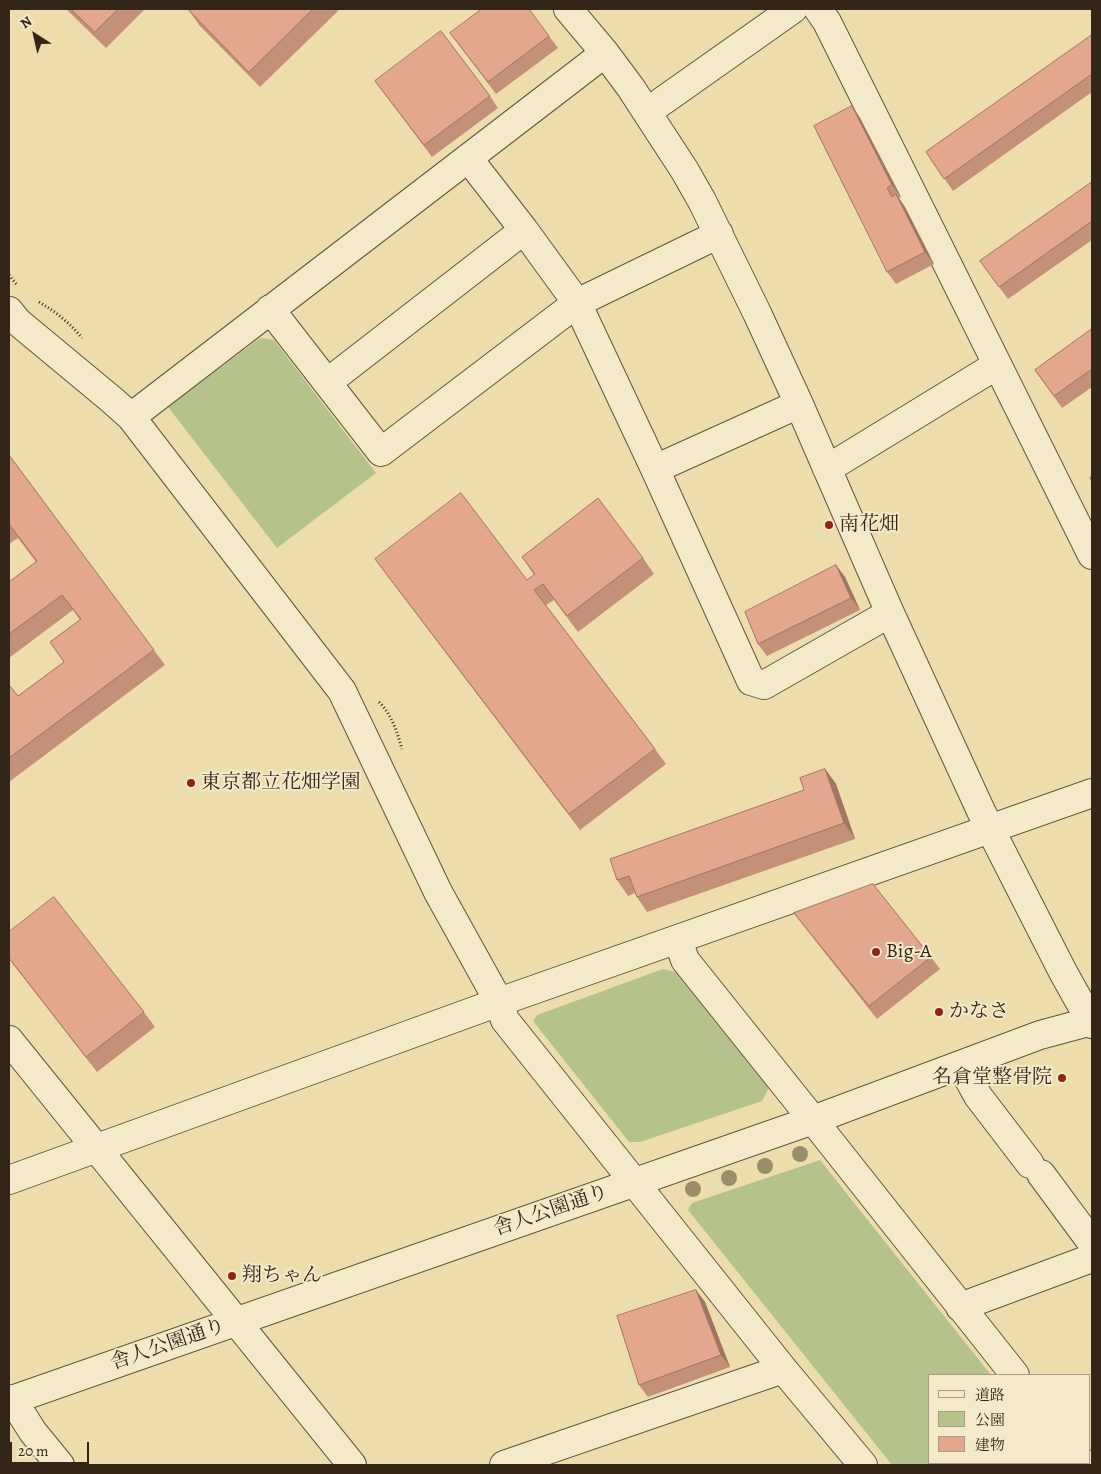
<!DOCTYPE html>
<meta charset="utf-8">
<style>
body{margin:0}
#map{position:relative;width:1101px;height:1474px;overflow:hidden;background:#eeddac;font-family:Alegreya,"Noto Serif JP",serif}
canvas{display:block}
.frame{position:absolute;inset:0;border:10px solid #332617;pointer-events:none}
.legend{position:absolute;left:928px;top:1374px;width:162px;height:90px;box-sizing:border-box;background:#f4e9c9;border:1px solid #a79b82;margin:0;padding:6px 9px;list-style:none;font-size:15px;color:#332617}
.legend li{display:flex;align-items:center;gap:10px;height:25px}
.legend b{width:25px;border:1px solid #a79b82}
.north{position:absolute;left:10px;top:10px;width:50px;height:50px;-webkit-text-stroke:4px #f4e9c9;paint-order:stroke;rotate:325deg;font-size:14px;font-weight:700;line-height:20px;text-align:center;color:#332617}
.north::after{content:'';display:block;margin:auto;width:18px;height:22px;background:#332617;clip-path:polygon(50% 0,100% 100%,50% 72%,0 100%)}
.scale{position:absolute;left:10px;top:1442px;width:79px;height:22px;box-sizing:border-box;border:2px solid #332617;border-top:0;padding-left:6px;font-size:15px;line-height:18px;white-space:nowrap;color:#332617;-webkit-text-stroke:4px #f4e9c9;paint-order:stroke}
</style>
<div id="map">
<canvas width="1101" height="1474"></canvas>
<div class="frame"></div>
<ul class="legend">
<li><b style="height:6px;background:#f4e9c9"></b>道路</li>
<li><b style="height:14px;background:#b6c28b"></b>公園</li>
<li><b style="height:14px;background:#e3a78e"></b>建物</li>
</ul>
<div class="north">N</div>
<div class="scale">20 m</div>
</div>
<script>
const ctx = document.querySelector('canvas').getContext('2d');
ctx.lineJoin = 'round';
function paint(path, color) {
  ctx.fillStyle = color;
  ctx.fill(path, 'evenodd');
}
function strokePath(path, color, width, dash) {
  ctx.strokeStyle = color;
  ctx.lineWidth = width;
  ctx.lineCap = dash ? 'butt' : 'round';
  ctx.setLineDash(dash || []);
  ctx.stroke(path);
}
function label(font, color, halo, rows, align = 'center') {
  ctx.font = font + ' Alegreya,"Noto Serif JP",serif';
  ctx.lineWidth = 4;
  ctx.setLineDash([]);
  ctx.textBaseline = 'middle';
  ctx.strokeStyle = halo;
  ctx.fillStyle = color;
  for (const [text, x, y, turn = 0] of rows) {
    ctx.save();
    ctx.translate(x, y);
    ctx.rotate((+turn || 0) * Math.PI / 180);
    ctx.textAlign = isNaN(turn) ? turn : align;
    if (halo) ctx.strokeText(text, 0, 0);
    ctx.fillText(text, 0, 0);
    ctx.restore();
  }
}
paint(new Path2D(`
 M260,338L274,340L376,473L277,548L168,407Z
 M663,969L676,972L769,1088L762,1101L640,1142H629L533,1021L537,1015Z
 M820,1160L991,1375H930V1463H1060L1062,1465H892L688,1210L692,1203Z`), '#b6c28b');
const minor = new Path2D(`
 M568,9L605,53L631,88L685,171L702,201L757,313L799,404L890,613L981,811L1063,972L1092,1024
 M818,9L827,22L1092,555
 M647,112L793,9
 M468,158L524,230L577,303L655,469L751,681L764,685L890,613
 M270,309L381,452L577,303L719,234
 M9,311L18,322L112,400L131,417L342,691L438,892L499,1002L505,1020L783,1369L863,1465
 M328,382L524,230
 M131,417L605,53
 M655,469L799,404
 M827,469L997,365
 M678,940L685,960L813,1120L1015,1375
 M9,1040L352,1465
 M961,1065L978,1096L1030,1164
 M1041,1174L1092,1243
 M9,1180L499,1002L1092,793
 M960,1307L1092,1258
 M12,1399L33,1432L60,1465
 M9,1401L813,1120L1040,1035L1092,1021
 M1084,1463L1086,1465
 M504,1465L783,1369`);
strokePath(minor, '#62543c', 30);
strokePath(new Path2D(`
 M9,275L17,285
 M39,302C56,312 70,323 82,338
 M379,702C392,715 397,732 402,749`), '#332617', 3, [1, 2.5]);
strokePath(minor, '#f4e9c9', 28);
ctx.fillStyle = '#998e6a';
for (const [x, y] of [
 [800,1154],
 [765,1166],
 [729,1178],
 [693,1189]
]) {
  ctx.beginPath();
  ctx.arc(x, y, 8, 0, 2 * Math.PI);
  ctx.fill();
}
paint(new Path2D(`
 M66,9H145L106,48Z
 M188,9H337L338,11L260,87L199,25Z
 M450,33L549,36L558,48L496,94Z
 M1092,35V92L953,191L926,152Z
 M375,81L490,96L498,108L432,157Z
 M852,106L860,118L901,197L899,198L905,207L934,264L896,284L887,272Z
 M1092,182V240L1008,299L980,261Z
 M1092,329V387L1062,408L1035,370Z
 M9,455L165,665L9,782V685L18,696L64,662L50,642L80,620L73,610L9,658V582L36,562L18,538L9,544Z
 M522,557L643,558L654,574L578,632L554,600L546,605L655,749L666,764L580,830L386,574L375,559L527,580L534,575Z
 M836,565L845,577L860,610L767,656L758,644Z
 M825,769L836,784L855,839L647,912L637,897L635,893L628,896L617,880L804,790Z
 M794,913L931,957L940,969L877,1019L803,925Z
 M9,932L144,1012L155,1027L97,1072L9,959Z
 M696,1290L705,1302L730,1367L648,1397L639,1385Z`), '#c3907a');
paint(new Path2D(`
 M852,106L860,118L901,197L892,185Z
 M896,194L905,207L934,264L925,252Z
 M836,565L845,577L860,610L851,598Z
 M825,769L836,784L855,839L844,823Z
 M696,1290L705,1302L730,1367L721,1355Z`), '#9f7563');
const building = new Path2D(`
 M71,9H118L95,32Z
 M188,9H313L249,72Z
 M482,9H529L549,36L488,82L450,33Z
 M441,31L490,96L424,145L375,81Z
 M1092,35V74L944,179L926,152Z
 M852,106L892,185L887,188L892,197L896,194L925,252L887,272L814,126Z
 M1092,182V221L999,287L980,261Z
 M1092,329V369L1054,396L1035,370Z
 M9,455L154,650L9,758V685L18,696L64,662L50,642L81,619L62,595L9,634V582L37,561L9,524Z
 M1092,476V482L1090,478Z
 M461,493L527,580L535,574L522,557L598,498L643,558L567,616L543,584L534,590L655,749L569,814L375,559Z
 M836,565L851,598L758,644L745,612Z
 M825,769L844,823L637,897L629,876L617,880L610,859L804,790L800,778Z
 M873,884L931,957L869,1006L794,913Z
 M54,897L144,1012L86,1057L9,958V932Z
 M696,1290L721,1355L639,1385L617,1316Z`);
paint(building, '#e3a78e');
strokePath(building, '#9f7563', 1);
for (const [x, y, r, color] of [
 [829,525,5,"#8f2418"],
 [191,783,5,"#8f2418"],
 [876,952,5,"#8f2418"],
 [939,1012,5,"#8f2418"],
 [1062,1078,5,"#8f2418"],
 [232,1276,5,"#8f2418"]
]) {
  const dot = new Path2D();
  dot.arc(x, y, r, 0, 2 * Math.PI);
  ctx.fillStyle = color;
  ctx.fill(dot);
  strokePath(dot, '#f4e9c9', 2);
}
label('20px', '#332617', '#f4e9c9', [
 ["南花畑",839,525],
 ["東京都立花畑学園",201,783],
 ["Big-A",886,952],
 ["かなさ",949,1012],
 ["名倉堂整骨院",1052,1078,"right"],
 ["翔ちゃん",242,1276]
], 'left');
label('20px', '#332617', '#f4e9c9', [
 ["舎人公園通り",551,1211,-19],
 ["舎人公園通り",168,1345,-19]
]);
</script>
